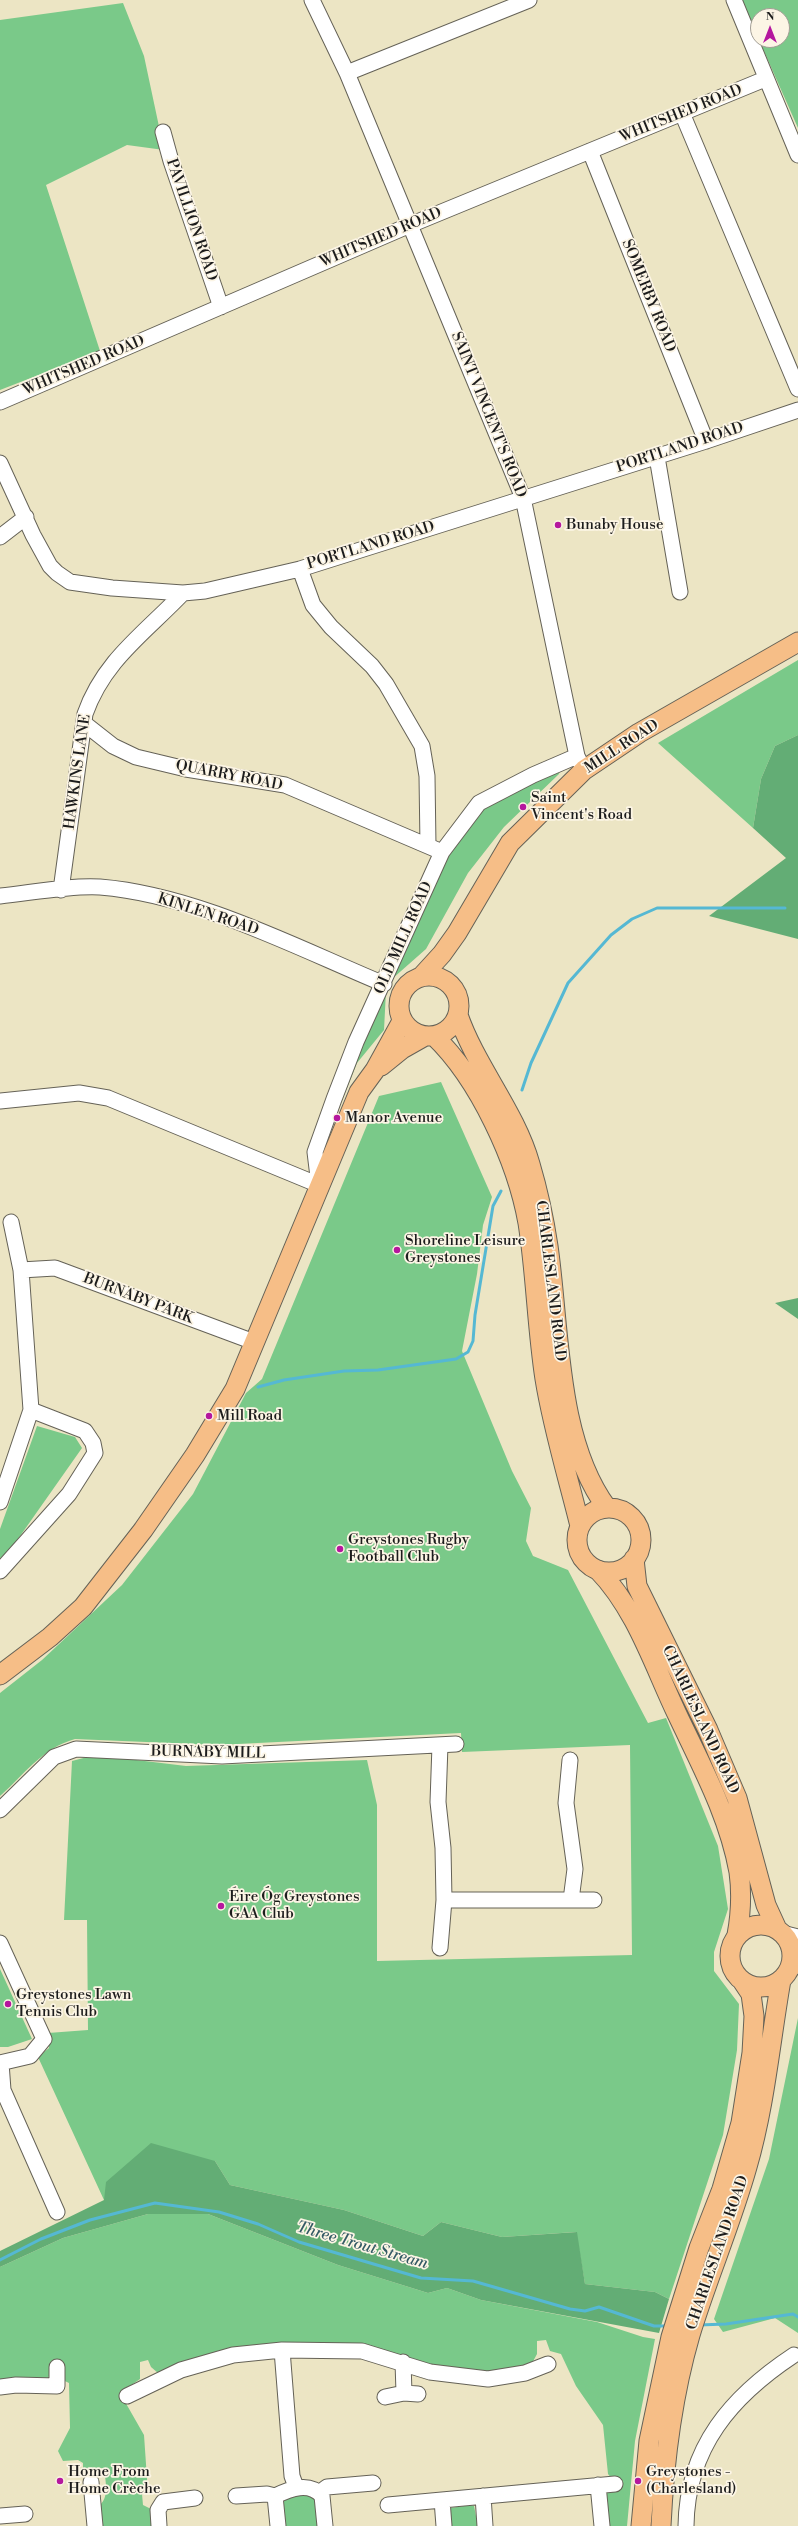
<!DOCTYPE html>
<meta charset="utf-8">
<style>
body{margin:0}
#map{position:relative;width:798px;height:2526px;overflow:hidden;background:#ece5c4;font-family:"Libre Bodoni",serif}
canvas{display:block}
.north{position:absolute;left:750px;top:8px;width:40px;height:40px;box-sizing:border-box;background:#fcf5e5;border:1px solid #a29e95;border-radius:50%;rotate:0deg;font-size:11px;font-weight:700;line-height:16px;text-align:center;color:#1c1c1c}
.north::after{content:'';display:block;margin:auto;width:14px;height:18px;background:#b5179e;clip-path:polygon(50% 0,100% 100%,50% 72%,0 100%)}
</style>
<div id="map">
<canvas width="798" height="2526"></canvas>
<div class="north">N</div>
</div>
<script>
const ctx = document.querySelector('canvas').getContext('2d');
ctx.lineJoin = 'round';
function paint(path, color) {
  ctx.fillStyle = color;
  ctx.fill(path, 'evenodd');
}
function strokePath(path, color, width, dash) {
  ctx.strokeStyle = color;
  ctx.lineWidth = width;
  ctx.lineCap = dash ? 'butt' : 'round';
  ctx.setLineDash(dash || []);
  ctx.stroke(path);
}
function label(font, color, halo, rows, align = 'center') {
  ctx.font = font + ' "Libre Bodoni",serif';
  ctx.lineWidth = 3.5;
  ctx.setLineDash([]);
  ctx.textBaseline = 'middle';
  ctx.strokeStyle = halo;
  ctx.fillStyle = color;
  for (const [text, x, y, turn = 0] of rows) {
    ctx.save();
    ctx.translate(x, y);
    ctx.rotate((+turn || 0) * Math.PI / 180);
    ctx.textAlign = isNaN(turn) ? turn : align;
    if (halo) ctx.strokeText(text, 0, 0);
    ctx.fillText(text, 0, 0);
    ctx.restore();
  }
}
paint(new Path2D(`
 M742,0H798V128L759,40H782V16H758V37Z
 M123,3L144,56L164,150L127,145L46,185L100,351L0,390V20Z
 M798,660V735L775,746L761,779L753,828L658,743Z
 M560,769L559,774L504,827L468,873L426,949L392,979L386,991L384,1030L357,1063L326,1141L333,1107L441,864L481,807Z
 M441,1082L492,1197L483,1225L477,1274L462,1351L512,1471L531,1508L526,1541L533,1556L568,1570L648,1723L666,1718L718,1846L728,1909L714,1952V1971L739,2004L737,2050L723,2135L669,2299L655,2292L585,2284L576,2232L502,2237L441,2222L423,2236L344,2210L230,2185L215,2161L104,2200L38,2057L49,2048L48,2033L88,2030L87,1920H64L72,1761L95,1755L186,1766L367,1760L377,1805V1961L632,1955L630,1745L462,1752L461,1733L217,1745L75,1739C42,1748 24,1775 0,1796V1693L42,1660L122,1585L193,1494L246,1393L262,1379L379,1096Z
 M37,1426L75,1437L82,1448L6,1556L0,1558V1529Z
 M0,1969L32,2039L8,2047H0Z
 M798,2018V2333L775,2318L723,2332L714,2319L769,2159Z
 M148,2214H208L338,2265L428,2293L447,2288L481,2300L597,2322L643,2337L655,2339L635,2441L627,2526H607L605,2494L610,2490L612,2479L608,2474L603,2425L576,2386L561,2354L550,2351L546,2340L537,2341V2354L530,2367L504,2373L452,2372L362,2345L158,2373L151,2367L148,2360L140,2362V2379L120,2393L144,2435L148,2493L142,2494L143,2505L151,2509L154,2526H100V2505C110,2496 105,2480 104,2468L83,2469V2463L78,2460L63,2461L58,2451L70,2428L69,2383L50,2374L48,2378L0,2382V2267L63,2238Z
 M310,2494L316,2497L320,2526H283L281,2504L284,2498Z
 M470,2505L474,2506L478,2526H449L450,2508Z`), '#7ac989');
paint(new Path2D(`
 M798,735V939L709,916L786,858L753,828L761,779L775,746Z
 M798,1298V1319L775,1303Z
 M151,2143L215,2161L230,2185L344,2210L423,2236L441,2222L502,2237L577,2232L585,2284L655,2292L669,2299L659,2333L481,2300L447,2288L428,2293L338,2265L208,2214H148L63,2238L0,2267V2251L104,2200L106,2182Z`), '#63ad75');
strokePath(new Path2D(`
 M522,1090L531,1063L568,983L611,935L632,919L657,908H785
 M258,1387L284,1380L344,1371L378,1370L456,1359L468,1352L473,1341L475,1315L493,1206L501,1191
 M0,2260L41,2239L90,2220L155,2203L219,2212L258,2224L299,2242L421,2278L473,2281L570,2309L585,2311L599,2307L654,2326H668
 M699,2325L726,2324L793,2314L798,2317`), '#55b8d3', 3);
const minor = new Path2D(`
 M312,0L347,73L523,498L577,756L581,764
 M734,0L798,155
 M347,73L529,0
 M682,113L798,389
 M163,132L171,161L221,307
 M590,151L706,441
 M0,402L410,225L765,79
 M657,457L680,592
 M0,463L33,535L50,566L57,573L70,582L112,588L183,593L205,591L300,569L706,441L798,410
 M0,537L26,517
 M300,569L313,605L331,627L372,666L386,684L422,746L427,776L428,846
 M85,724L113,746L136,757L186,769L285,785L442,852
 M61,890L85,714C104,660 145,633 183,593
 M0,896C30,893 71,885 100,887C197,895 295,947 384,984
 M0,1101L79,1093L108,1098L319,1185L315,1152L334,1099L356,1042L442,852L479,803L533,775L577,756
 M21,1270L55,1268L254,1342
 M0,1502L31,1410L21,1270L11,1222
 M0,1571L69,1494L95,1453L93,1443L85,1431L31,1410
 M440,1745L438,1802L443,1848L444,1900L440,1948
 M570,1760L566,1803L575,1869L571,1900
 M0,1810L54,1757L76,1749L222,1756L456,1744
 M444,1900H594
 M782,1933L798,1937
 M0,1943L44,2039L30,2056L0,2063
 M789,1969L798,1965
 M1,2063L3,2090L57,2212
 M0,2387L16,2385L57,2386V2367
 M404,2393L418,2394
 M127,2396L181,2370L233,2355L282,2350
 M385,2397L404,2393L403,2362
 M91,2482L95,2526
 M598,2485L602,2526
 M296,2487L292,2476L282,2350L362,2351L430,2372L488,2379L525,2373L548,2364
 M319,2493L327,2487L373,2483
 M236,2496L267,2494L275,2496
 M483,2496L485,2526
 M442,2500L444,2526
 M388,2505L615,2484
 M0,2516L25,2514
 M159,2526L158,2510L163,2502L195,2498
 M278,2526L275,2496C290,2489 309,2481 322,2496L325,2526
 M686,2526C687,2447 732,2396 794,2355`);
const major = new Path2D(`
 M399 1006a30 30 0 1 1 60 0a30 30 0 1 1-60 0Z
 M421,977L442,954L457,933L510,843L584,770L639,733L798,642
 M458,1015C476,1067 515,1111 530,1164C538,1191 544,1219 548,1246C560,1329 556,1439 607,1508
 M434,1036C479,1079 517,1161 528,1223C536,1274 537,1327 545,1379C553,1429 568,1477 580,1526
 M381,1066L402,1049L425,1036
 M577 1540a32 32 0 1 1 64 0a32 32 0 1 1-64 0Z
 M634,1559L637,1586L708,1730L737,1798L766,1905L777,1929
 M598,1570C636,1609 654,1666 677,1714C701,1765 729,1816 739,1872C742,1894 741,1913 737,1935
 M0,1675L50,1637L83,1607L143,1530L195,1455L235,1389L359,1092L375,1070L402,1021
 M730 1956a31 31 0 1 1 62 0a31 31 0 1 1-62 0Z
 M641,2526L649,2441L671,2337L699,2248L722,2189L741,2123L752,2053L754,2016L751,1994L743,1982
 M661,2526C664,2462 672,2397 690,2335C707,2279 731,2224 747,2167C765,2105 770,2043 781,1980`);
strokePath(minor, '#656257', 17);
strokePath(major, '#656257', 21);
strokePath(minor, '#fff', 15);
strokePath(major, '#f6be87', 19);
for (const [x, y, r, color] of [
 [558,525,4,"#b5179e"],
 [523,807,4,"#b5179e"],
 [337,1118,4,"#b5179e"],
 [397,1250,4,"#b5179e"],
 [209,1416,4,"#b5179e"],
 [340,1549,4,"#b5179e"],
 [221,1906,4,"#b5179e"],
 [8,2004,4,"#b5179e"],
 [60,2481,4,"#b5179e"],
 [638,2481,4,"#b5179e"]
]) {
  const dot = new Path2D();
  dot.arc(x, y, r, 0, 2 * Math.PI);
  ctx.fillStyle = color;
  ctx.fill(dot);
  strokePath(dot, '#fcf5e5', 1.5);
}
label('15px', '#1c1c1c', '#fcf5e5', [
 ["WHITSHED ROAD",681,114,-22],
 ["PAVILLION ROAD",191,220,71],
 ["WHITSHED ROAD",381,238,-23],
 ["SOMERBY ROAD",648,296,68],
 ["WHITSHED ROAD",84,366,-23],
 ["SAINT VINCENT'S ROAD",488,415,68],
 ["PORTLAND ROAD",680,448,-18],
 ["PORTLAND ROAD",371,546,-17],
 ["MILL ROAD",622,747,-33],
 ["HAWKINS LANE",78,772,-82],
 ["QUARRY ROAD",229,776,11],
 ["KINLEN ROAD",208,915,18],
 ["OLD MILL ROAD",404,938,-66],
 ["CHARLESLAND ROAD",550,1281,83],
 ["BURNABY PARK",138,1299,21],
 ["CHARLESLAND ROAD",700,1720,65],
 ["BURNABY MILL",208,1753,1],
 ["CHARLESLAND ROAD",718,2253,-71]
]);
label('15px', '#1c1c1c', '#fcf5e5', [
 ["Bunaby House",566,525],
 ["Saint",531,798],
 ["Vincent's Road",531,815],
 ["Manor Avenue",345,1118],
 ["Shoreline Leisure",405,1241],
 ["Greystones",405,1258],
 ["Mill Road",217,1416],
 ["Greystones Rugby",348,1540],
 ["Football Club",348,1557],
 ["Éire Óg Greystones",229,1897],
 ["GAA Club",229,1914],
 ["Greystones Lawn",16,1995],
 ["Tennis Club",16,2012],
 ["Home From",68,2472],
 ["Home Crèche",68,2489],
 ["Greystones -",646,2472],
 ["(Charlesland)",646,2489]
], 'left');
label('italic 16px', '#335a65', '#fcf5e5', [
 ["Three Trout Stream",362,2246,16]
]);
</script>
